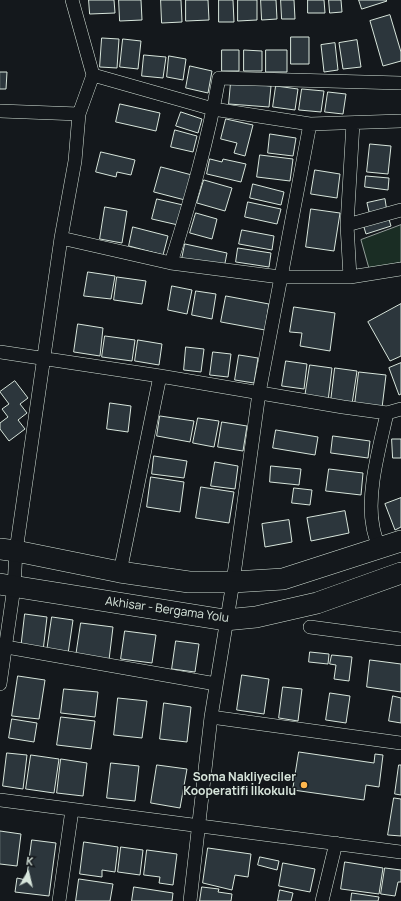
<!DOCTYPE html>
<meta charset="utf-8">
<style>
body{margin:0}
#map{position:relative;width:401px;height:901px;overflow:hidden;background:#14181c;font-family:Manrope,sans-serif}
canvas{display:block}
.north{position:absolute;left:8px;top:853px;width:40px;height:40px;-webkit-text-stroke:3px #14181c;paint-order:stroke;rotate:8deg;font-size:11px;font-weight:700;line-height:16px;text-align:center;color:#d8e6dc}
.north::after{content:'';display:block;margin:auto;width:14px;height:18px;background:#d8e6dc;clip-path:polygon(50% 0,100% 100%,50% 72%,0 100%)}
</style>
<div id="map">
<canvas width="401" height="901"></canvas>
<div class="north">K</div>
</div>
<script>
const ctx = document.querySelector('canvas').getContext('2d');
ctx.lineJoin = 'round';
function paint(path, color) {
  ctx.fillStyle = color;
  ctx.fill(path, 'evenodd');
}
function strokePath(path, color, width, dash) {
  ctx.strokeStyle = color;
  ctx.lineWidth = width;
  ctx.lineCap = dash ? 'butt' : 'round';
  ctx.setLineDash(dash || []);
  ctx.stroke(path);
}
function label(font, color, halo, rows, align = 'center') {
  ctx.font = font + ' Manrope,sans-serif';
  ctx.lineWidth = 3;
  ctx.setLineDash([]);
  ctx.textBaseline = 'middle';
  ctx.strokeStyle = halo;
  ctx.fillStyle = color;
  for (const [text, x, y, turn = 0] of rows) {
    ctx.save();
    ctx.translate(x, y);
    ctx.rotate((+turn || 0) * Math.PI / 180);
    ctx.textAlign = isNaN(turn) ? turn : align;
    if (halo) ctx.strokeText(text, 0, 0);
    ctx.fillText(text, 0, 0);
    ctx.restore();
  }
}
const green = new Path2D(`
 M401,225V262L370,272L361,240Z`);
paint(green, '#1a2d24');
strokePath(green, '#939e99', 1);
const building = new Path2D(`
 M89,0H114L115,13L90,14Z
 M119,0H141L142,20L120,21Z
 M161,0H181L182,22L162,23Z
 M186,0H208L209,20L186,21Z
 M219,0H233L234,22H219Z
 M238,0H257V20L238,21Z
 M261,0H276L277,19L262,20Z
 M281,0H294L295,19H282Z
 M308,0H324L325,13H308Z
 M329,0H341L342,12L330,13Z
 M359,0H386L387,1L362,9Z
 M390,15L401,52V61L383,66L370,21Z
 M291,37H309V64H291Z
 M102,38L119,39L117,68L100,67Z
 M123,39L141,41L138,69L120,67Z
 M357,40L361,67L343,69L339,43Z
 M335,43L338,70L324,72L321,45Z
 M222,50H239V71H222Z
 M244,50L262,51V71H244Z
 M266,50H287V72H266Z
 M144,55L166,57L163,78L142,76Z
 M169,56L186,59L183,80L167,77Z
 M190,66L212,71L208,93L186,88Z
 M0,72H7L6,89H0Z
 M231,82L271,86L269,107L229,104Z
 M276,86L298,89L295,110L273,107Z
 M302,89L324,91L321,112L299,110Z
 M328,92L346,94L343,114L325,112Z
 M120,104L160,113L156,131L116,122Z
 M181,112L202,119L198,133L176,126Z
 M226,119L253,125L245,156L234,153L237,143L221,139Z
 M175,130L197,136L193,152L171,147Z
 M270,134L296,138L293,156L268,153Z
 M370,144L391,146L388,174L367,172Z
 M101,152L135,160L131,175L117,172L116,177L96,172Z
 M260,155L293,159L290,181L257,177Z
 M210,159L222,162L223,159L246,164L241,182L207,174Z
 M161,167L192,175L185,200L154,192Z
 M315,170L340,174L337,198L311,194Z
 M366,176L389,178L388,190L365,187Z
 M204,180L232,188L225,211L197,203Z
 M253,184L284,192L281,205L250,198Z
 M157,199L183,205L178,225L152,219Z
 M385,199L387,212L370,216L367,203Z
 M248,202L281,209L277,224L245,217Z
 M105,207L127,211L122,243L100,239Z
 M311,209L340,213L334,251L306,247Z
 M196,213L217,219L212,239L190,233Z
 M388,216L391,226L366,234L363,224Z
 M133,227L168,236L163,255L129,246Z
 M242,230L274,236L272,250L239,244Z
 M185,244L227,253L224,268L182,259Z
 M238,248L271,253L269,267L236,262Z
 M88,272L115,276L111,299L84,296Z
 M117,277L146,281L142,304L114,300Z
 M172,286L192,290L187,314L168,310Z
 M196,291L216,294L212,319L192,315Z
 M226,296L269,304L265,330L221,322Z
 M401,304V356L390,361L368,322Z
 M294,307L335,313L330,351L300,346L302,333L290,332Z
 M78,324L103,328L100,356L74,352Z
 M105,336L135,340L132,361L102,357Z
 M138,340L162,344L159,365L135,361Z
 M186,347L204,349L201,372L184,370Z
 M213,352L231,354L228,377L210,375Z
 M239,355L258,358L254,383L235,380Z
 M286,361L307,364L304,389L282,386Z
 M401,363V394L399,395L389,368Z
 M310,365L332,368L328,401L305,397Z
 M335,368L357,371L352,404L331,401Z
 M359,372L386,375L382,408L355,404Z
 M15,381L28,398L20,404L27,413L18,420L25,429L9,441L0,429V423L8,417L2,409L9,404L0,392Z
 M110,403L131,406L128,432L107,429Z
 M160,416L194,421L190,442L157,436Z
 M198,418L219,421L214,447L193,443Z
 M222,422L247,426L243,451L218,447Z
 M276,430L318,437L315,455L273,448Z
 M333,436L370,441L368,458L331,453Z
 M392,439H401V458H393Z
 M154,456L187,461L184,478L152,474Z
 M215,462L238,466L235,489L211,486Z
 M271,466L301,469L299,485L270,482Z
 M329,469L363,473L361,495L326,491Z
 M151,477L184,482L180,512L147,507Z
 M201,487L234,492L229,523L196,518Z
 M294,488L312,490L310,505L292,503Z
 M401,498V527L395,530L385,504Z
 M345,511L349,533L311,541L307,518Z
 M289,520L292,542L265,547L262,524Z
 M25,614L47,617L43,651L21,649Z
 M52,617L73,620L68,654L47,651Z
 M81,623L113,627L109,660L76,656Z
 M125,631L156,635L152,663L121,659Z
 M176,641L199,644L195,672L172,669Z
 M310,652L329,654L328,664L309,662Z
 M332,655L352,657L349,681L334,679L336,665L330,664Z
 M370,660L401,664V692L367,687Z
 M242,675L269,679L264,714L237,710Z
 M18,676L45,680L39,719L12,716Z
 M283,687L302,689L298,721L279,718Z
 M64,689L98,692L95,717L61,713Z
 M330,693L350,696L346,723L326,720Z
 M393,696L401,698V723L389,721Z
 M118,698L147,701L142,738L114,735Z
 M164,703L191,707L187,742L160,739Z
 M61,717L95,721L91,749L57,745Z
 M12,719L37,723L34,742L9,738Z
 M299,752L374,763L375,754L383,755L379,787L366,785L364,800L293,790Z
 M7,753L27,755L23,789L3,786Z
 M31,755L59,759L54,793L26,789Z
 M61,759L87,763L83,796L57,793Z
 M111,763L139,766L135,801L107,798Z
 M157,765L187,769L180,808L151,803Z
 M399,765H401V795L395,794Z
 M394,798L401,799V836L388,835Z
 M0,831L21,834L17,866L0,864Z
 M32,840L56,843L49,896L15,892L17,878L26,880Z
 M84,842L118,847L115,872L102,870V877L80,874Z
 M121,847L143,850L140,875L118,872Z
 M208,848L251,854L248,877L235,875L232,890L203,883Z
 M147,850L177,854L173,885L159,883L160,877L144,875Z
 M260,857L279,861L277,870L258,865Z
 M345,862L383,868L379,894L341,889Z
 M283,863L315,869L310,892L279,886Z
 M385,868L401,870V882H398L395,896L381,894Z
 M79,879L113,884L110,901H76Z
 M134,887L173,893L172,901H132Z
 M202,887L219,889L218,892L232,894L231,901H200Z
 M280,890L293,893L291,901H278Z
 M352,893L379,897L378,901H351Z`);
paint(building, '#2c363c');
strokePath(building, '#d8e6dc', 1);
const minor = new Path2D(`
 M93,75L213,109L310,124L401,121
 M0,111L79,114
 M347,225L401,210
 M61,238L171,263L280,277H350L401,269
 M171,263C190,202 208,141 219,78L401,83
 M350,277L347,225L353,123
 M0,352L160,376L343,407L387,413L401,409
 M379,548C377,541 374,534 373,527C366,493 380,446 387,413
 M120,572L160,376
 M310,627L401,639
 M0,646L216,684
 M0,684L14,587L16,551L61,238L75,161L79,114L93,75L72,0
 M211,717L401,743
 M0,800L401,852
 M59,901L72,810
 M190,901L211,717L233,582L259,393L310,124
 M322,901L336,843`);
const primary = new Path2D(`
 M0,549L16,551L120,572L189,582H233L283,579L401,541
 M0,584L225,620L256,617L317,603L401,573`);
strokePath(minor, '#d8e6dc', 14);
strokePath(primary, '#d8e6dc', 22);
strokePath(minor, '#14181c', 13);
strokePath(primary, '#14181c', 21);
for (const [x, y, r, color] of [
 [304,785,4,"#ffb74d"]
]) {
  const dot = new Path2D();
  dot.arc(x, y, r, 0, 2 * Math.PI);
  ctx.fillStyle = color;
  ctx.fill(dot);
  strokePath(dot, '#14181c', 1.5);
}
label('12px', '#d8e6dc', '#14181c', [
 ["Akhisar - Bergama Yolu",167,610,8]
]);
label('bold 12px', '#d8e6dc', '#14181c', [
 ["Soma Nakliyeciler",296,778],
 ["Kooperatifi İlkokulu",296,792]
], 'right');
</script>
